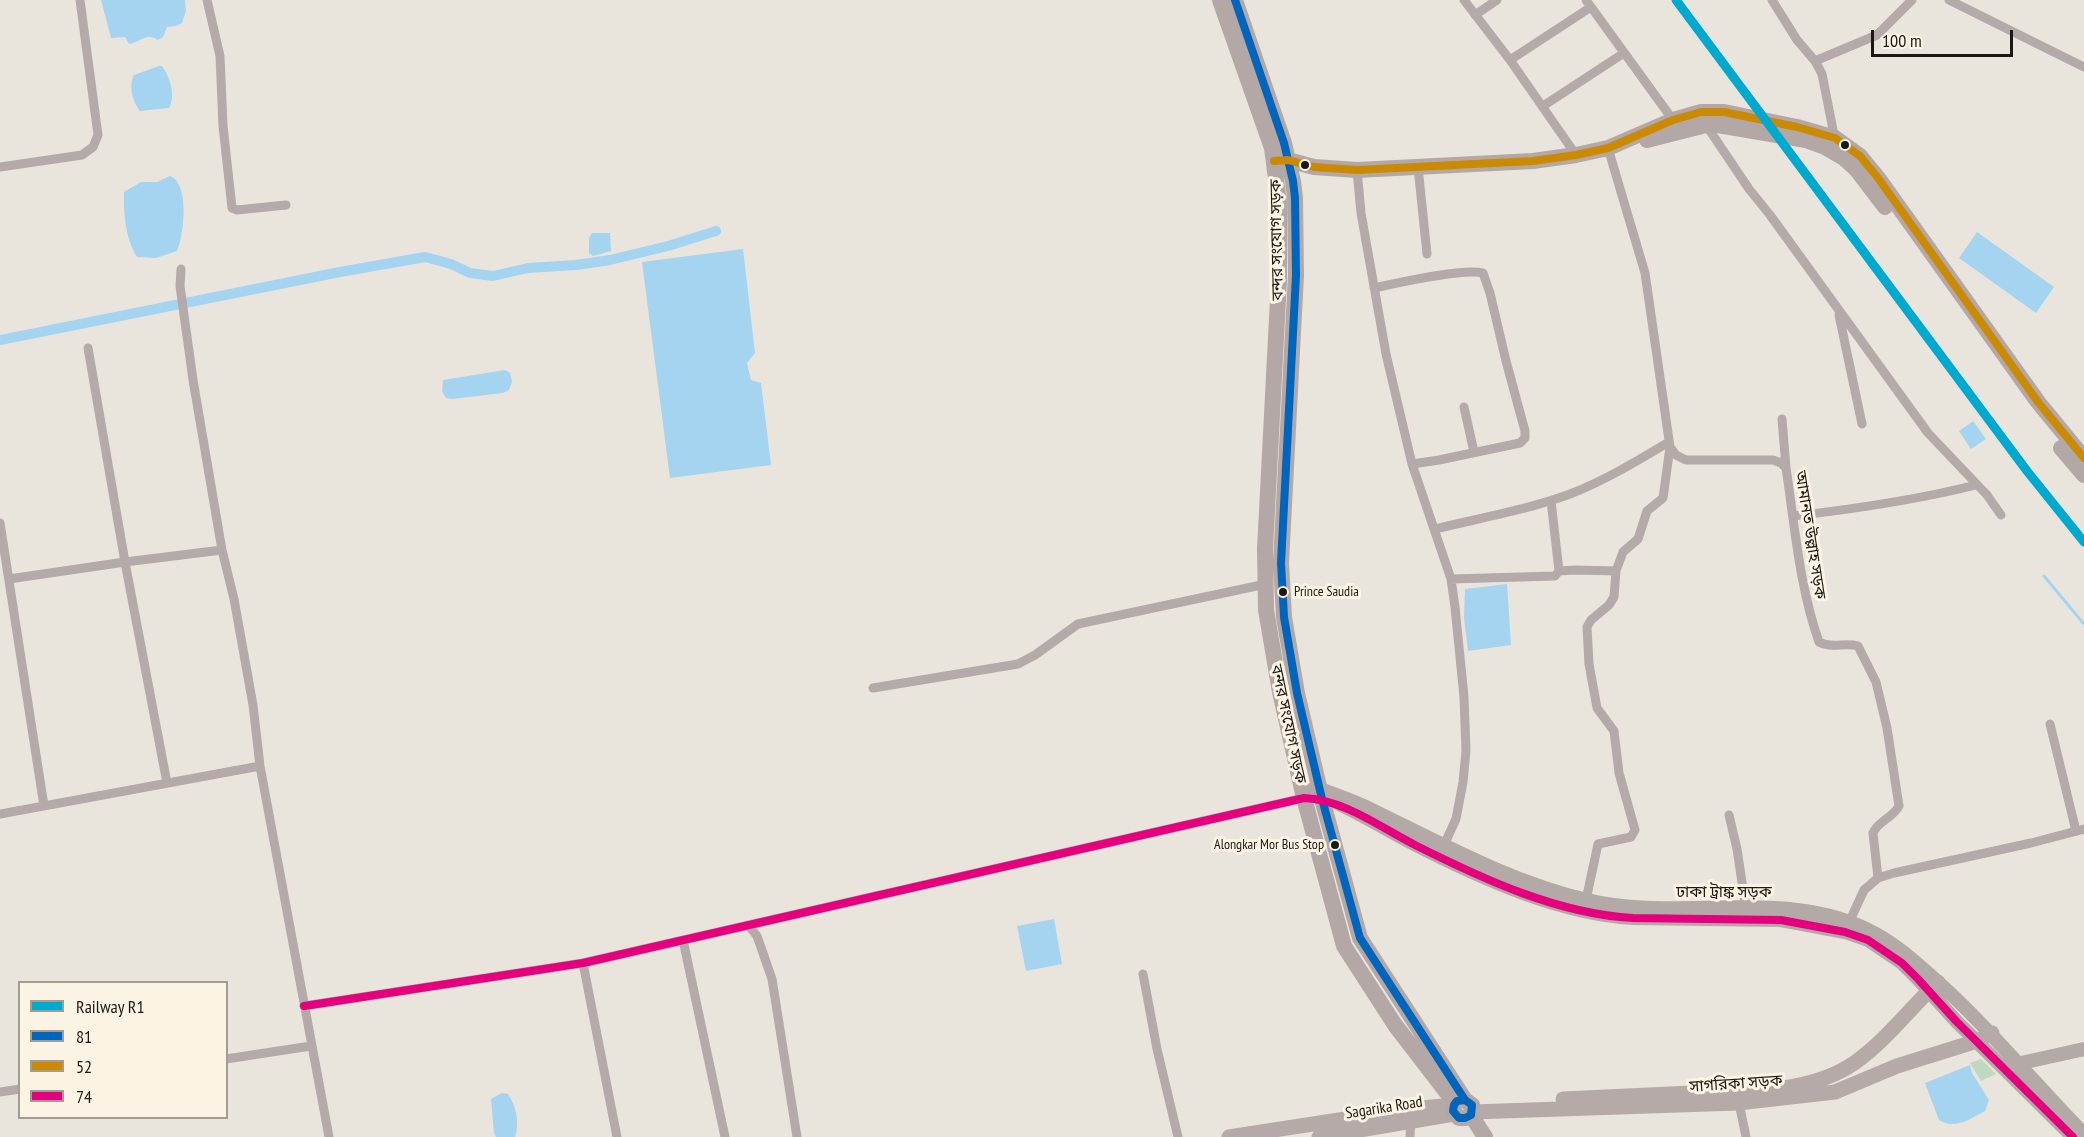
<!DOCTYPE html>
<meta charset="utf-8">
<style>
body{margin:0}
#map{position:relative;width:2084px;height:1137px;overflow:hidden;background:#e9e5dc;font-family:"PT Sans Narrow",sans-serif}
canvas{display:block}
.legend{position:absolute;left:18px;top:981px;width:210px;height:138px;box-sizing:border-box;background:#fbf4e4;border:2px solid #a29c91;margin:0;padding:8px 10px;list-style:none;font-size:18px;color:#1c1914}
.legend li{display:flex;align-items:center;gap:12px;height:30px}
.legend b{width:30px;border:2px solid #a29c91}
.scale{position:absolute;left:1871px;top:30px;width:142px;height:27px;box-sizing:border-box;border:3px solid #1c1914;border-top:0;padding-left:8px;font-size:18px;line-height:21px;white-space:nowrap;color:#1c1914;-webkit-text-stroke:4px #fbf4e4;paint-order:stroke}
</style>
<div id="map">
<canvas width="2084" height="1137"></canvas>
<ul class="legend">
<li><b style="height:8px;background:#00a9ce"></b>Railway R1</li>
<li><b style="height:8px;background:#0065bd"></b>81</li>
<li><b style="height:8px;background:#cb8a04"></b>52</li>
<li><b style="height:8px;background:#e5007d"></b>74</li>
</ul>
<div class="scale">100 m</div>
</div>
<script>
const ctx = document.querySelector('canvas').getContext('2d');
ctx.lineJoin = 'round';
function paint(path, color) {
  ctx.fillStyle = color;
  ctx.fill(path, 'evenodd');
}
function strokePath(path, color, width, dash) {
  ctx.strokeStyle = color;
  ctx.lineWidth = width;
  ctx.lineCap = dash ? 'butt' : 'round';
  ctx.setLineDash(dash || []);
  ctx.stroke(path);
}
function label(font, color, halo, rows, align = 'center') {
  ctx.font = font + ' "PT Sans Narrow","Noto Sans Bengali",sans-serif';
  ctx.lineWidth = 6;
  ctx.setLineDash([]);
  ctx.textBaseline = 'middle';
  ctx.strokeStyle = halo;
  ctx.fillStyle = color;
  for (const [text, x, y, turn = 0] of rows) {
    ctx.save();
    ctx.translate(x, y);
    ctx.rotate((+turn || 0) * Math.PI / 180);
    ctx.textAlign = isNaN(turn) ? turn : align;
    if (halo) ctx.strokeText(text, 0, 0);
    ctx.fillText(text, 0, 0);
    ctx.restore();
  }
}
paint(new Path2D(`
 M1981,1059L1996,1074L1981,1081L1970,1063Z`), '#bfd8c0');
paint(new Path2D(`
 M101,0H185L186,11L182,23L176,26L167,27L163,37L158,40C146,32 141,42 129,44L125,37L111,38Z
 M159,66H162C170,77 176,96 169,108L140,111C133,102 128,86 134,75Z
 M170,176C190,183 184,235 177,251L156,258L137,257C126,240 123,212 124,192L141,182H157Z
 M1977,232L2054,287L2036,313L1959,258Z
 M592,233H610L611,251L593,256L589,253V238Z
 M743,249L755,353L747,363L751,380L761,383L771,465L670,478L642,262Z
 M505,370L510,373L512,382L509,390L503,393L452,399L446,398L442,391L443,380Z
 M1973,421L1986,439L1971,449L1959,431Z
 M1507,584L1511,645L1468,651L1464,618L1465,589Z
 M1054,919L1062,964L1026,971L1017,926Z
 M1970,1065L1972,1073L1989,1100L1985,1111C1970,1119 1955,1130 1939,1120L1925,1083Z
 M502,1093L508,1094C516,1105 520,1123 515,1137H496L494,1133L491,1099Z`), '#a4d4f0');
strokePath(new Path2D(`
 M2044,576L2084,624`), '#a4d4f0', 3);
strokePath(new Path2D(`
 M0,340L340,272L425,257L451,264L470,273L493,276L528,268L576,265L610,260L668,246L716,231`), '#a4d4f0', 10);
strokePath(new Path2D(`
 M207,0L220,56L223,126L232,208L237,210L286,205
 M1464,0L1510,60L1576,155
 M1586,0L1673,120
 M1772,0L1797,40L1815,61L1822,74L1835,140
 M1949,0L2084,67
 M1475,15L1497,0
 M1510,60L1591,7
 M1815,61L1877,35L1912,0
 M1543,106L1624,53
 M1706,125L1749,189L1770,215L1928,433L1987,495L2001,515
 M1608,148L1645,273L1670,447L1676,455L1686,460H1773L1781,463L1786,468C1795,527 1799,585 1819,642C1831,649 1844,642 1858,646L1876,682L1887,728L1899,806C1893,818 1878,821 1873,833L1878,878L1864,890L1847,927
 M0,167L82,155L93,147L98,135L80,0
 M1418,167L1427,254
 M1357,170L1361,213L1386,354L1412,464L1451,579L1455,607L1464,697L1466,751L1463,782L1456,819L1444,845
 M181,269L180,286L193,380L222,550L234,599L253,705L260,766L329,1137
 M1374,288C1396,283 1465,268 1483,273L1490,293L1506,361L1525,431V438L1520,443L1439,460L1412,464
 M1839,315L1862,424
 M88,348L125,562L167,783
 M1464,407L1474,452
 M1782,419L1786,468
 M1551,501L1559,571L1575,570L1616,571L1623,552L1638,539L1647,511L1663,498L1670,447
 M1793,516C1855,509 1916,500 1976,485
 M0,523L44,806
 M1435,529C1480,518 1527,510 1570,494C1604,481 1637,461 1669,442
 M9,579L125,562L222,550
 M1451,579L1555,576L1559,571
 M873,688L1018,664L1035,655L1078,624L1266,584
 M2050,724L2076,831
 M0,814L260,766
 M1729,815L1737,849L1746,909
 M1878,878L1894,873L2031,843L2084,829
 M1586,900L1598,844L1631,837L1635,830L1619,773L1614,731L1597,708L1589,664L1587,627L1591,620L1609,605L1614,597L1616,571
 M748,925L757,936L772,979L797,1137
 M683,940L725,1137
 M583,963L617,1137
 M1143,974L1157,1049L1178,1137
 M304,1006L583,963L1304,798
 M226,1059L311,1046
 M0,1092L20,1089
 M1738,1098L1746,1137
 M1410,1137L1411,1118`), '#b4aaaa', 9);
strokePath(new Path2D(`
 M1314,788L1320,789C1336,795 1354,801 1370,809C1440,843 1510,882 1587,900C1680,923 1790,885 1876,934C1896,945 1913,960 1930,975C1986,1024 2032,1081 2084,1134
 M1339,804C1365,816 1390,832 1416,845C1481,878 1560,914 1633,918L1781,920L1845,932L1868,940L1902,963L1918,979L1956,1021L2073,1137
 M2012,1065L2084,1049`), '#b3a9a7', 14);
strokePath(new Path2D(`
 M1563,1099C1606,1097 1648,1095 1691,1093C1743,1091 1803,1094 1848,1067C1880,1048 1910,1008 1938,982
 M1472,1112L1738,1103L1835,1092L1897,1066L1977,1041L1992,1033
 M1229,1137L1410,1109L1454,1105
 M1319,1137L1454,1114`), '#b6aaa9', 15);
strokePath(new Path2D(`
 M1220,0L1272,148L1279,202V280L1265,549L1266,610L1280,692L1304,798L1344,946L1395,1025L1455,1103
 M1235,0L1284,143L1293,181L1295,198L1296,275L1281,563L1284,617L1297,693L1322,799L1360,938L1465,1100L1472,1105L1471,1115L1465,1118H1459L1453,1111L1454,1105L1457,1101L1465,1100
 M1647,140L1706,125H1718L1806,140L1825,147L1844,158L1856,169L1885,207
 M1281,160H1288L1314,167L1357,170L1533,161L1576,155L1608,148L1673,120L1701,112H1724L1797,127L1835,138L1860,156L1878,178L2038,402L2084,458
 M2061,448L2084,475
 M1471,1115L1485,1137`), '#b4a8a6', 16);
strokePath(new Path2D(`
 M1235,0L1284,143L1293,181L1295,198L1296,275L1281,563L1284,617L1297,693L1322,799L1360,938L1465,1100L1472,1105L1471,1115L1465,1118H1459L1453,1111L1454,1105L1457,1101L1465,1100`), '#0065bd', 8);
strokePath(new Path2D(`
 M1274,161L1288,160L1314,167L1357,170L1533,161L1576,155L1608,148L1673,120L1701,112H1724L1797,127L1835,138L1860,156L1878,178L2038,402L2084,458`), '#cb8a04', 8);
strokePath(new Path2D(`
 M304,1006L583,963L1304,798C1346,800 1381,828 1417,846C1483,879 1558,914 1633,918L1781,920L1845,932L1868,940L1902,963L1918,979L1956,1021L2073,1137`), '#e5007d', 8);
strokePath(new Path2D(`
 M1676,0L2027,471L2084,542`), '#00a9ce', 9);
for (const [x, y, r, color] of [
 [1845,145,5,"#1c1914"],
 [1305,165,5,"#1c1914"],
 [1283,592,5,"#1c1914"],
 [1335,845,5,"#1c1914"]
]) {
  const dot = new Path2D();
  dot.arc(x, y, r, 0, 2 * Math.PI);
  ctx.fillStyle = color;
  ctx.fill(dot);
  strokePath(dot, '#fbf4e4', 2);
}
label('14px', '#1c1914', '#fbf4e4', [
 ["Prince Saudia",1294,592],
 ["Alongkar Mor Bus Stop",1324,845,"right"]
], 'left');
label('16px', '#1c1914', '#fbf4e4', [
 ["বন্দর সংযোগ সড়ক",1277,240,-91],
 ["আমানত উল্লাহ সড়ক",1810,535,81],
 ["বন্দর সংযোগ সড়ক",1288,724,78],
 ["ঢাকা ট্রাঙ্ক সড়ক",1724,892],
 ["সাগরিকা সড়ক",1736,1084,-4],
 ["Sagarika Road",1384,1108,-9]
]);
</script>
